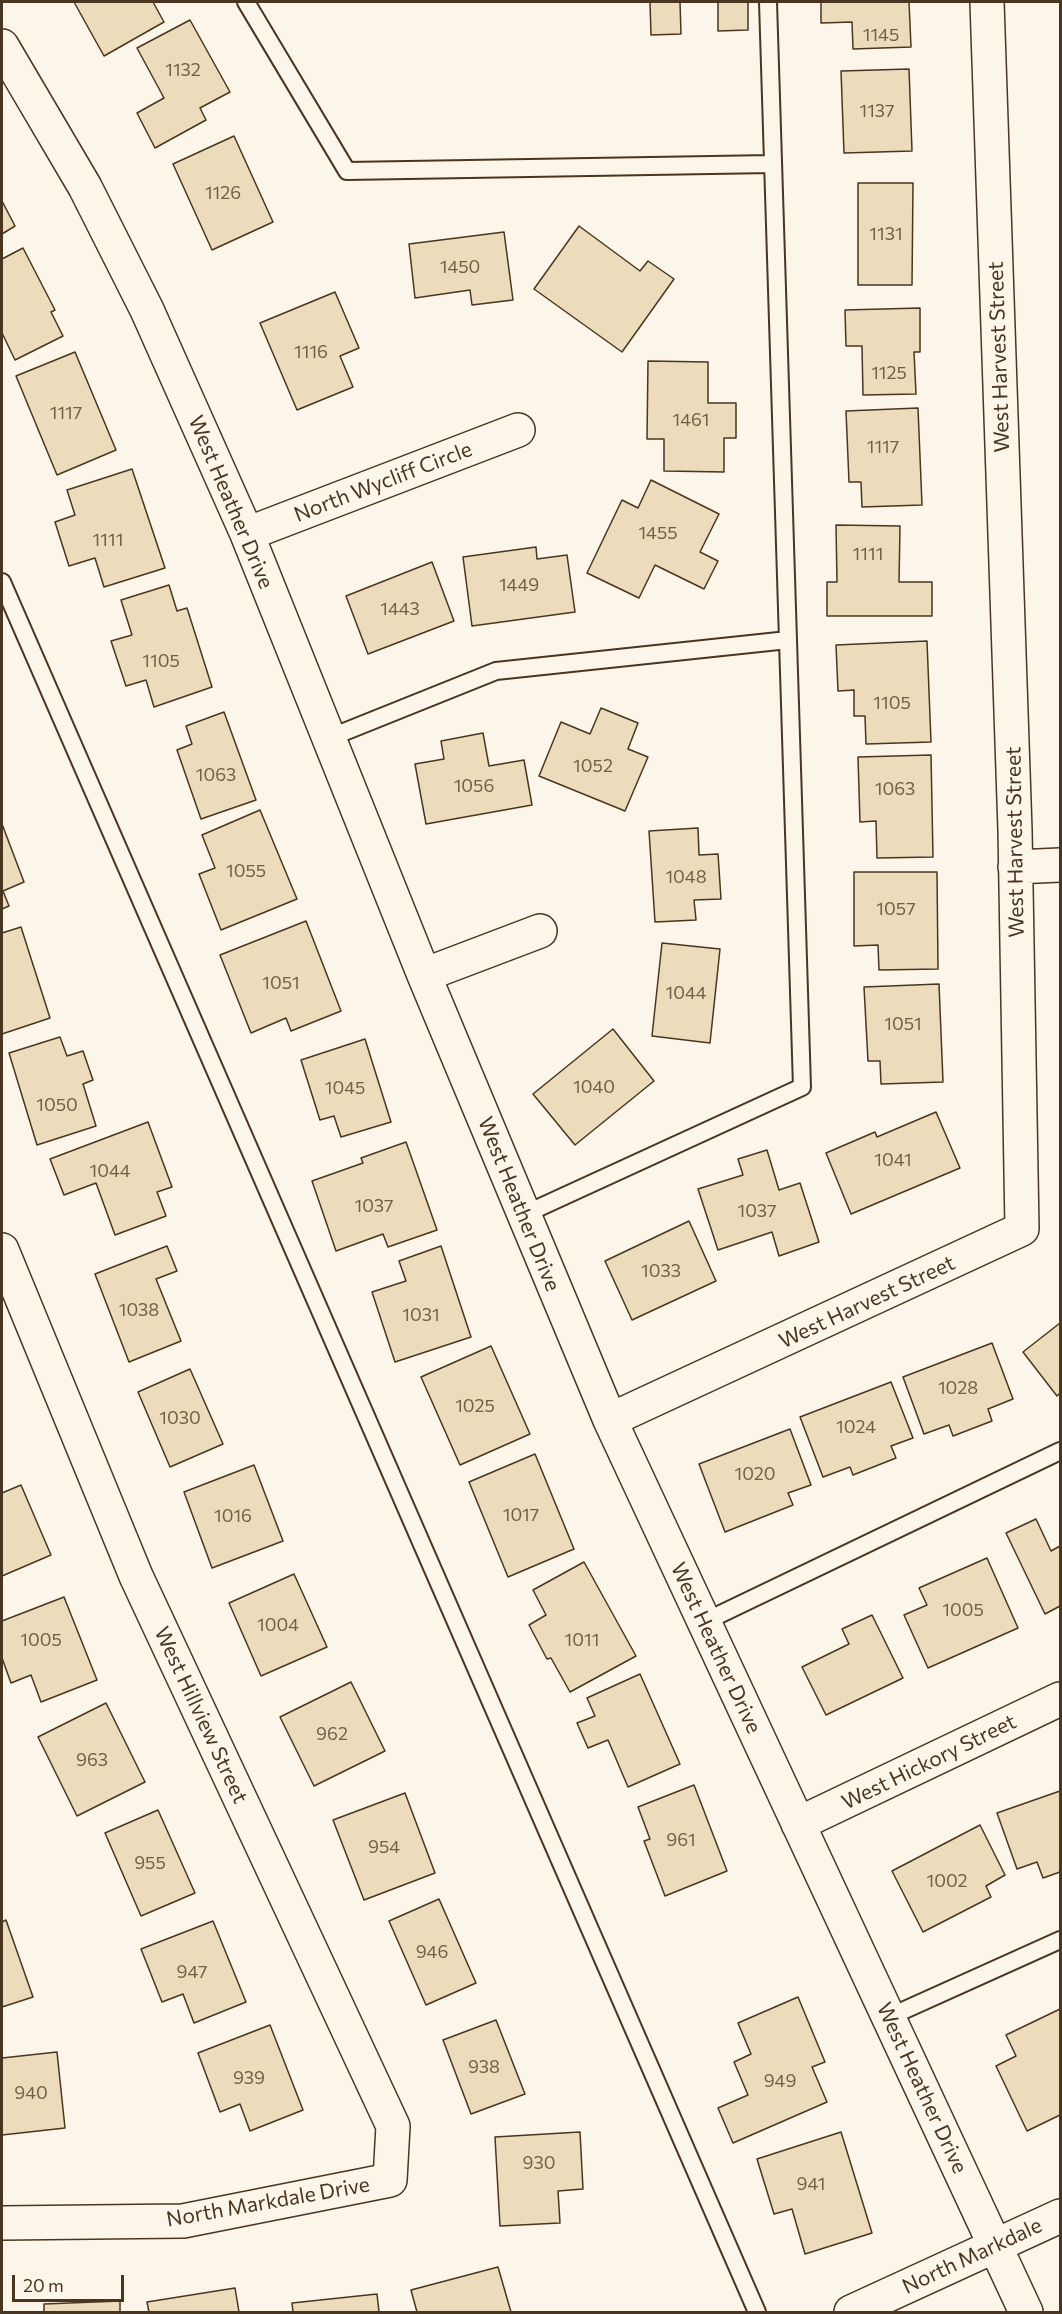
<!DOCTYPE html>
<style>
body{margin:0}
#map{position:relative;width:1062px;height:2314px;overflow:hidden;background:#fbf6e9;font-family:Commissioner,sans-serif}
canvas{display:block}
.frame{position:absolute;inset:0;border:3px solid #4a3520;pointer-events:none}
.scale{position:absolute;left:12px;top:2275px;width:112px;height:27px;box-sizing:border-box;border:3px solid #4a3520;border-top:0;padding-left:8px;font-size:18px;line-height:21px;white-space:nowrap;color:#4a3520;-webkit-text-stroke:4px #fbf6e9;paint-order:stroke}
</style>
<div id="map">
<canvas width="1062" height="2314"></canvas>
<div class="frame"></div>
<div class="scale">20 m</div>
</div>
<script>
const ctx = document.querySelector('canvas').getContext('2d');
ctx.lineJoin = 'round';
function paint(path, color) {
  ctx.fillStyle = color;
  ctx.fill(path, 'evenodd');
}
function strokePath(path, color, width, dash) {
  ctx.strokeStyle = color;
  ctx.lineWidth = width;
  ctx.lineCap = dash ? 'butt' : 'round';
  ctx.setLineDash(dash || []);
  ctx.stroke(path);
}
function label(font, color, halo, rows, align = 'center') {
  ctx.font = font + ' Commissioner,sans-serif';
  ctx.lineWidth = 4.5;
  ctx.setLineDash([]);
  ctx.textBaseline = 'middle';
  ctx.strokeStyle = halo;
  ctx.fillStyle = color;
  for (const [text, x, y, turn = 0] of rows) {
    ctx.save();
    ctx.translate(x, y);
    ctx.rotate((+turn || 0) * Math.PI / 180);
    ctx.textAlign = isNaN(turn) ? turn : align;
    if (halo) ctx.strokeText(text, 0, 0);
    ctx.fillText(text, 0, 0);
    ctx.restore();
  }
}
const building = new Path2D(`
 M74,2H153L164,22L104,56Z
 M650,2H680L681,34L651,35Z
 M718,2H748V30L718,31Z
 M821,2H909L911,47L853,49L852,22L821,23Z
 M190,20L230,92L200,108L206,120L155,148L137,113L164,98L137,48Z
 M909,69L912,151L844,153L841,71Z
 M234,136L273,222L212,250L173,164Z
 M858,183H913L912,285H858Z
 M2,201L15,226L2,234Z
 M579,226L640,271L648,261L674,279L622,352L534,289Z
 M504,232L513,300L472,305L470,290L415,298L409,244Z
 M23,248L55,310L51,312L63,336L15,360L2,333V259Z
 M335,292L359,348L340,356L353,387L297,410L260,323Z
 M920,308V352H914L916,394L863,395L862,346H846L845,310Z
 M75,352L116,450L57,475L16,376Z
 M648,361L708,362V403H736V438H724V472L664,471V439H647Z
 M918,408L922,505L862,507L861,482H849L846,411Z
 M132,469L165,568L104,587L95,558L69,566L55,522L75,515L67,490Z
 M651,480L719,514L700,552L718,561L704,589L655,565L639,598L587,573L622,500L638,508Z
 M836,525L900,526L899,582H932V616H827V582H837Z
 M536,547L537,559L567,555L575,612L472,626L463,557Z
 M432,562L454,621L368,654L346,596Z
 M169,585L177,611L187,608L212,687L154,707L146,680L126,686L111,641L132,635L121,600Z
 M927,641L931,742L866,744L865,716H854V690L838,691L836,645Z
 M601,708L638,723L628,749L648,757L625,811L539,776L561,722L590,734Z
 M224,712L256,800L201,819L177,750L192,744L186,726Z
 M483,733L489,766L524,760L532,805L426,824L415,764L444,759L441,741Z
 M931,755L933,857L877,858L876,821L860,822L858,757Z
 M260,810L297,899L221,930L199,874L215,868L202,835Z
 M2,824L24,882L3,891L9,906L2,909Z
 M698,828L699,855L718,854L721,899L694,900L696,920L655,922L649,831Z
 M854,872H937L938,969L879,970L878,945L854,946Z
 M306,921L341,1011L291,1031L286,1018L251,1033L220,955Z
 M21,927L50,1018L2,1034V933Z
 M662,943L720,949L710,1043L652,1036Z
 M939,984L943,1082L881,1084L880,1061H868L864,987Z
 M613,1029L654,1081L575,1145L533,1094Z
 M60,1037L67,1056L83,1051L93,1080L83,1084L96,1126L37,1145L9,1053Z
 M365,1039L391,1122L341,1137L334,1116L320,1120L301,1060Z
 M936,1112L960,1168L851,1214L826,1153L875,1132L877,1137Z
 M148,1122L172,1187L157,1192L166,1216L115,1235L96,1183L64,1195L50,1159Z
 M406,1142L437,1230L388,1247L383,1234L336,1251L312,1181L363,1163L361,1158Z
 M767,1150L779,1190L800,1183L819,1242L779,1256L772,1232L718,1250L698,1189L743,1175L738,1159Z
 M689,1221L716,1281L632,1320L605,1261Z
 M167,1246L177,1271L156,1279L181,1341L129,1362L95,1274Z
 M441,1246L471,1337L395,1362L372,1292L406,1281L399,1261Z
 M1060,1323V1393L1057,1396L1023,1352Z
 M992,1343L1013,1399L988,1409L992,1421L953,1436L949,1425L924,1434L903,1377Z
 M491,1346L530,1434L460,1465L421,1377Z
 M190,1369L223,1444L170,1467L138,1392Z
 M891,1382L913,1438L891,1446L896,1458L853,1475L850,1467L823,1477L800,1417Z
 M790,1429L811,1485L788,1493L793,1505L725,1532L699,1464Z
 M535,1454L574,1549L508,1577L469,1482Z
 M254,1465L283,1541L212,1568L184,1492Z
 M21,1485L51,1555L2,1576V1493Z
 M1036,1519L1051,1551L1060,1546V1606L1045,1614L1006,1533Z
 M987,1558L1018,1628L928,1668L904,1615L927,1605L919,1588Z
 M584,1562L636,1656L570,1692L551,1658L547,1659L529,1625L546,1615L533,1590Z
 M294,1574L327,1647L261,1676L229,1603Z
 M64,1597L97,1680L41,1702L31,1675L11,1683L2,1658V1621Z
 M872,1615L903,1678L826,1715L802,1667L849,1644L842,1629Z
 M640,1674L680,1764L628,1787L608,1740L588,1748L577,1723L595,1716L587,1698Z
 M351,1682L385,1751L314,1786L280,1717Z
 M106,1703L145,1782L77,1816L38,1737Z
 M694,1785L727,1871L665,1896L644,1841L650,1839L638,1807Z
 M1060,1791V1872L1043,1878L1037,1862L1017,1869L997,1813Z
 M405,1793L435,1873L364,1900L333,1820Z
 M158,1810L195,1893L141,1916L105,1833Z
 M980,1825L1005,1875L986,1886L991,1897L923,1932L892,1871Z
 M439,1899L476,1983L426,2005L389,1921Z
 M6,1920L33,1997L2,2007V1922Z
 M213,1921L246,2002L194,2023L183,1994L162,2002L141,1949Z
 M798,1997L825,2062L812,2067L827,2102L733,2143L718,2108L748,2095L734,2062L751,2054L738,2023Z
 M1060,2009V2115L1027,2131L996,2066L1016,2056L1006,2035Z
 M496,2020L525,2094L471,2114L443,2040Z
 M270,2025L303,2110L250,2131L240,2104L220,2112L198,2053Z
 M57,2052L65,2128L2,2135V2058Z
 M580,2132L583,2189L558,2191L560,2223L500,2226L495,2137Z
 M841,2132L872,2233L805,2254L792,2209L774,2214L757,2159Z
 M498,2267L511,2312H417L411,2290Z
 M235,2288L239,2312H149L147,2302Z
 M377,2294L379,2312H293L292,2303Z
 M120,2301V2312H44V2304Z`);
paint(building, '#ecdcbc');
strokePath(building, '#4a3520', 1.5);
const service = new Path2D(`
 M246,2L347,171L772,164
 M2,582L757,2312
 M329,738L496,671L788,640
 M523,1215L802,1087L768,2
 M704,1622L1060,1451
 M889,2017L1060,1940`);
const minor = new Path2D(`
 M2,46L85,187L147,310L247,534L424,975L610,1420L1026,2312
 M247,534L518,430
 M1015,867L1060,865
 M424,975L540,931
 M2,1250L136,1576L393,2126L390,2180L183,2221L2,2223
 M610,1420L1022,1229L1015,830L987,2
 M798,1824L1060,1699
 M851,2312L1060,2216`);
strokePath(service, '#4a3520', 20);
strokePath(minor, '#4a3520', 36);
strokePath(service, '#fbf6e9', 16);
strokePath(minor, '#fbf6e9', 33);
label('18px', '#725f47', null, [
 ["1145",881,35],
 ["1132",183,70],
 ["1137",877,111],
 ["1126",223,193],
 ["1131",886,234],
 ["1450",460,267],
 ["1116",311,352],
 ["1125",889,373],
 ["1117",66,413],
 ["1461",691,420],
 ["1117",883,447],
 ["1455",658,533],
 ["1111",108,540],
 ["1111",868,554],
 ["1449",519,585],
 ["1443",400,609],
 ["1105",161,661],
 ["1105",892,703],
 ["1052",593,766],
 ["1063",216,775],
 ["1056",474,786],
 ["1063",895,789],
 ["1055",246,871],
 ["1048",686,877],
 ["1057",896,909],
 ["1051",281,983],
 ["1044",686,993],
 ["1051",903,1024],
 ["1040",594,1087],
 ["1045",345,1088],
 ["1050",57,1105],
 ["1041",893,1160],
 ["1044",110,1171],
 ["1037",374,1206],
 ["1037",757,1211],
 ["1033",661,1271],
 ["1038",139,1310],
 ["1031",421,1315],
 ["1028",958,1388],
 ["1025",475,1406],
 ["1030",180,1418],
 ["1024",856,1427],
 ["1020",755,1474],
 ["1017",521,1515],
 ["1016",233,1516],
 ["1005",963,1610],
 ["1004",278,1625],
 ["1005",41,1640],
 ["1011",582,1640],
 ["962",332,1734],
 ["963",92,1760],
 ["961",681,1840],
 ["954",384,1847],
 ["955",150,1863],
 ["1002",947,1881],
 ["946",432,1952],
 ["947",192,1972],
 ["938",484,2067],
 ["939",249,2078],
 ["949",780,2081],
 ["940",31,2093],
 ["930",539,2163],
 ["941",811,2184]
]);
label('21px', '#4a3520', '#fbf6e9', [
 ["West Harvest Street",999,357,-92],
 ["North Wycliff Circle",383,482,-21],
 ["West Heather Drive",231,502,67],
 ["West Harvest Street",1015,842,-91],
 ["West Heather Drive",519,1204,68],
 ["West Harvest Street",867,1302,-25],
 ["West Heather Drive",716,1648,65],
 ["West Hillview Street",201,1715,65],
 ["West Hickory Street",929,1762,-26],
 ["West Heather Drive",922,2088,65],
 ["North Markdale Drive",268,2202,-10],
 ["North Markdale",972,2256,-25]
]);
</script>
